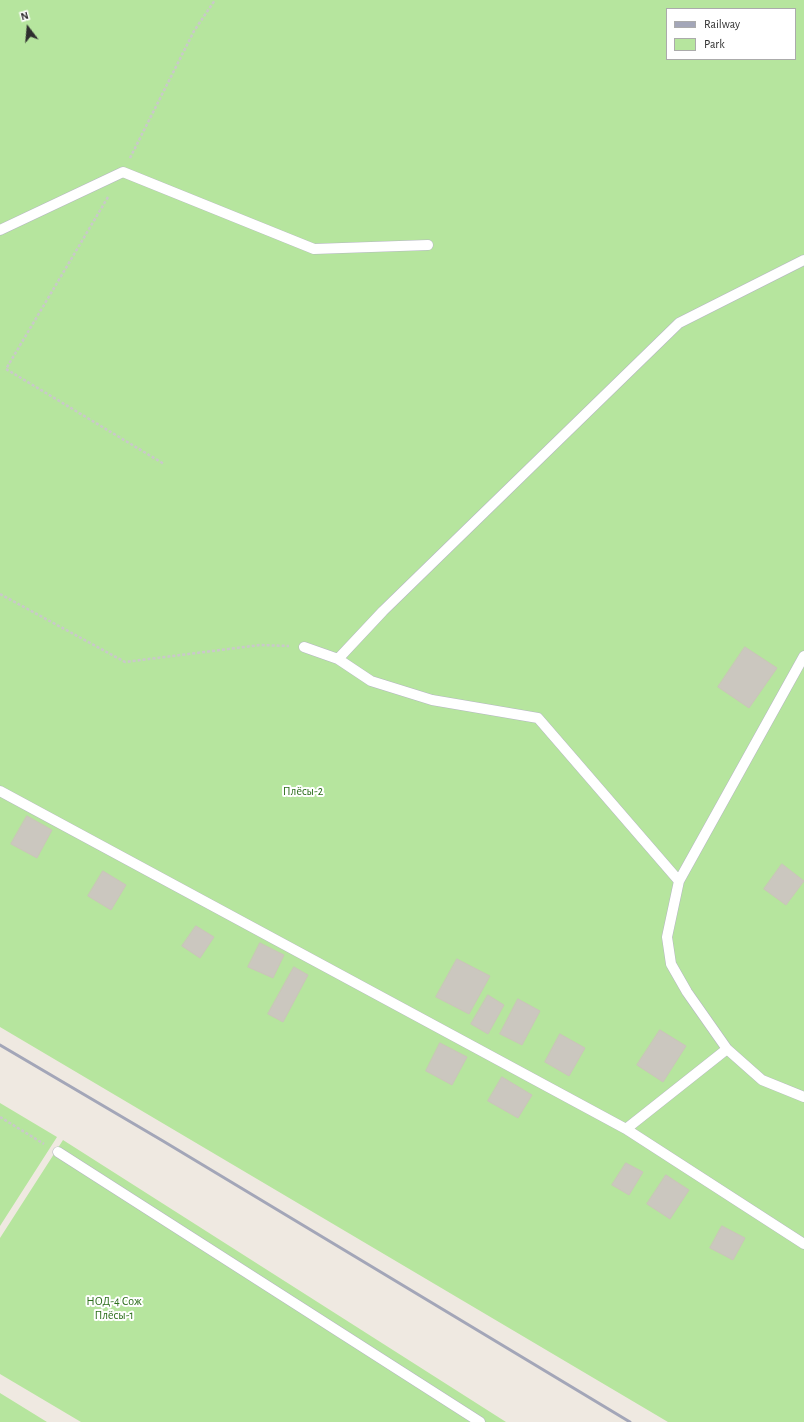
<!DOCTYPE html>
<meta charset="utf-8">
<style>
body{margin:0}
#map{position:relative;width:804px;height:1422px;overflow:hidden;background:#efe9e1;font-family:"Alegreya Sans",sans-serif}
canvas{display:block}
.legend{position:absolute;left:666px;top:8px;width:130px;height:52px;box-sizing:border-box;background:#fff;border:1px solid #ababab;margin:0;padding:5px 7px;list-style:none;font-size:12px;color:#2e2e2e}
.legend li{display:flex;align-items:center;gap:8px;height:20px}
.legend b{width:20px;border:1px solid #ababab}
.north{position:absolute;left:8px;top:8px;width:40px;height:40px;-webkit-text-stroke:3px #fff;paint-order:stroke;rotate:344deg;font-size:11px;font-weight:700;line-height:16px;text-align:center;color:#2e2e2e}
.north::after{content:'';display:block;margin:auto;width:14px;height:18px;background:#2e2e2e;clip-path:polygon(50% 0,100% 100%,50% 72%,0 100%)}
</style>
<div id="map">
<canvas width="804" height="1422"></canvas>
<ul class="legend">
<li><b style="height:5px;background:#a3a6b8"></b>Railway</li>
<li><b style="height:11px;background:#b6e59e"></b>Park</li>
</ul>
<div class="north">N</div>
</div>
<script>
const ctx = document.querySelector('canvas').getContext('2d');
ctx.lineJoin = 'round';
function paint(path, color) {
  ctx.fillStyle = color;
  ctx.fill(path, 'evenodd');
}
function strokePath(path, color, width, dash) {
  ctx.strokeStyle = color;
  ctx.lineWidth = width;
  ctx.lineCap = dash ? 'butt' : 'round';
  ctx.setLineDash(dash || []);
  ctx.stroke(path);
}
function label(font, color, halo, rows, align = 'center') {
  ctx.font = font + ' "Alegreya Sans",sans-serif';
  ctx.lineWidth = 4;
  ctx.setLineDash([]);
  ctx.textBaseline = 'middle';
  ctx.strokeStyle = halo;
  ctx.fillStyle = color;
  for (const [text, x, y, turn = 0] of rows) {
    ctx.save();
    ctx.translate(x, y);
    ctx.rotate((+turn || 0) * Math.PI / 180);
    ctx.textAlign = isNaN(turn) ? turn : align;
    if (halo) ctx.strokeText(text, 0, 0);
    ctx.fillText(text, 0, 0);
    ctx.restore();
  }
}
paint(new Path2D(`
 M0,0H804V1422H668L0,1027ZM667,9H795V59H667Z
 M0,1103L57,1137L0,1226Z
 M63,1140L506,1422H81L0,1374V1238Z
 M0,1393L47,1422H0Z`), '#b6e59e');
const building = new Path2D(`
 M745,647L777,668L749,708L718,687Z
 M27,816L52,830L37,858L11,844Z
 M782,864L804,881L786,905L764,889Z
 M103,871L126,885L111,910L88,896Z
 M196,926L214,937L200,958L182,946Z
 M260,943L284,955L273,978L248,967Z
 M457,959L490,976L469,1014L436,997Z
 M294,967L308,975L283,1022L268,1014Z
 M488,995L504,1005L488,1034L471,1024Z
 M518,999L540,1011L522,1045L500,1034Z
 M660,1030L686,1046L663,1082L637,1065Z
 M560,1034L585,1048L569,1076L545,1062Z
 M440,1043L467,1057L452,1085L426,1071Z
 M502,1077L532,1095L518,1118L488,1101Z
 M626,1163L643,1172L629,1195L612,1185Z
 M666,1175L689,1190L670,1219L647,1204Z
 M722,1226L745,1238L733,1260L710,1248Z`);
paint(building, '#cbc7bf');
strokePath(building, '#cbc5ba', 1);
const lane = new Path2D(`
 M0,230L123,172L314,249L428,245
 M304,647L338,659L371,681L432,700L538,718L679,881
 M338,659L383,611L679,323L804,260
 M0,791L626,1129L727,1049L762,1080L804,1097
 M727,1049L687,992L671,964L667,937L679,881L804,656
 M626,1129L804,1244
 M58,1152L480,1422`);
strokePath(lane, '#b4b7c1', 11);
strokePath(new Path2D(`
 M130,158L194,31L215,0
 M108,197L6,369L164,464
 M0,594L125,662L260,645L289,646
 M0,1117L44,1144`), '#c9c9c9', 2.5, [3, 2]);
strokePath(lane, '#fff', 10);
strokePath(new Path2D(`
 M0,1045L163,1141L630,1422`), '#a3a6b8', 3);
label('12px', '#2c6e1b', '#fff', [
 ["Плёсы-2",303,791],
 ["НОД-4 Сож",114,1301],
 ["Плёсы-1",114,1315]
]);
</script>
